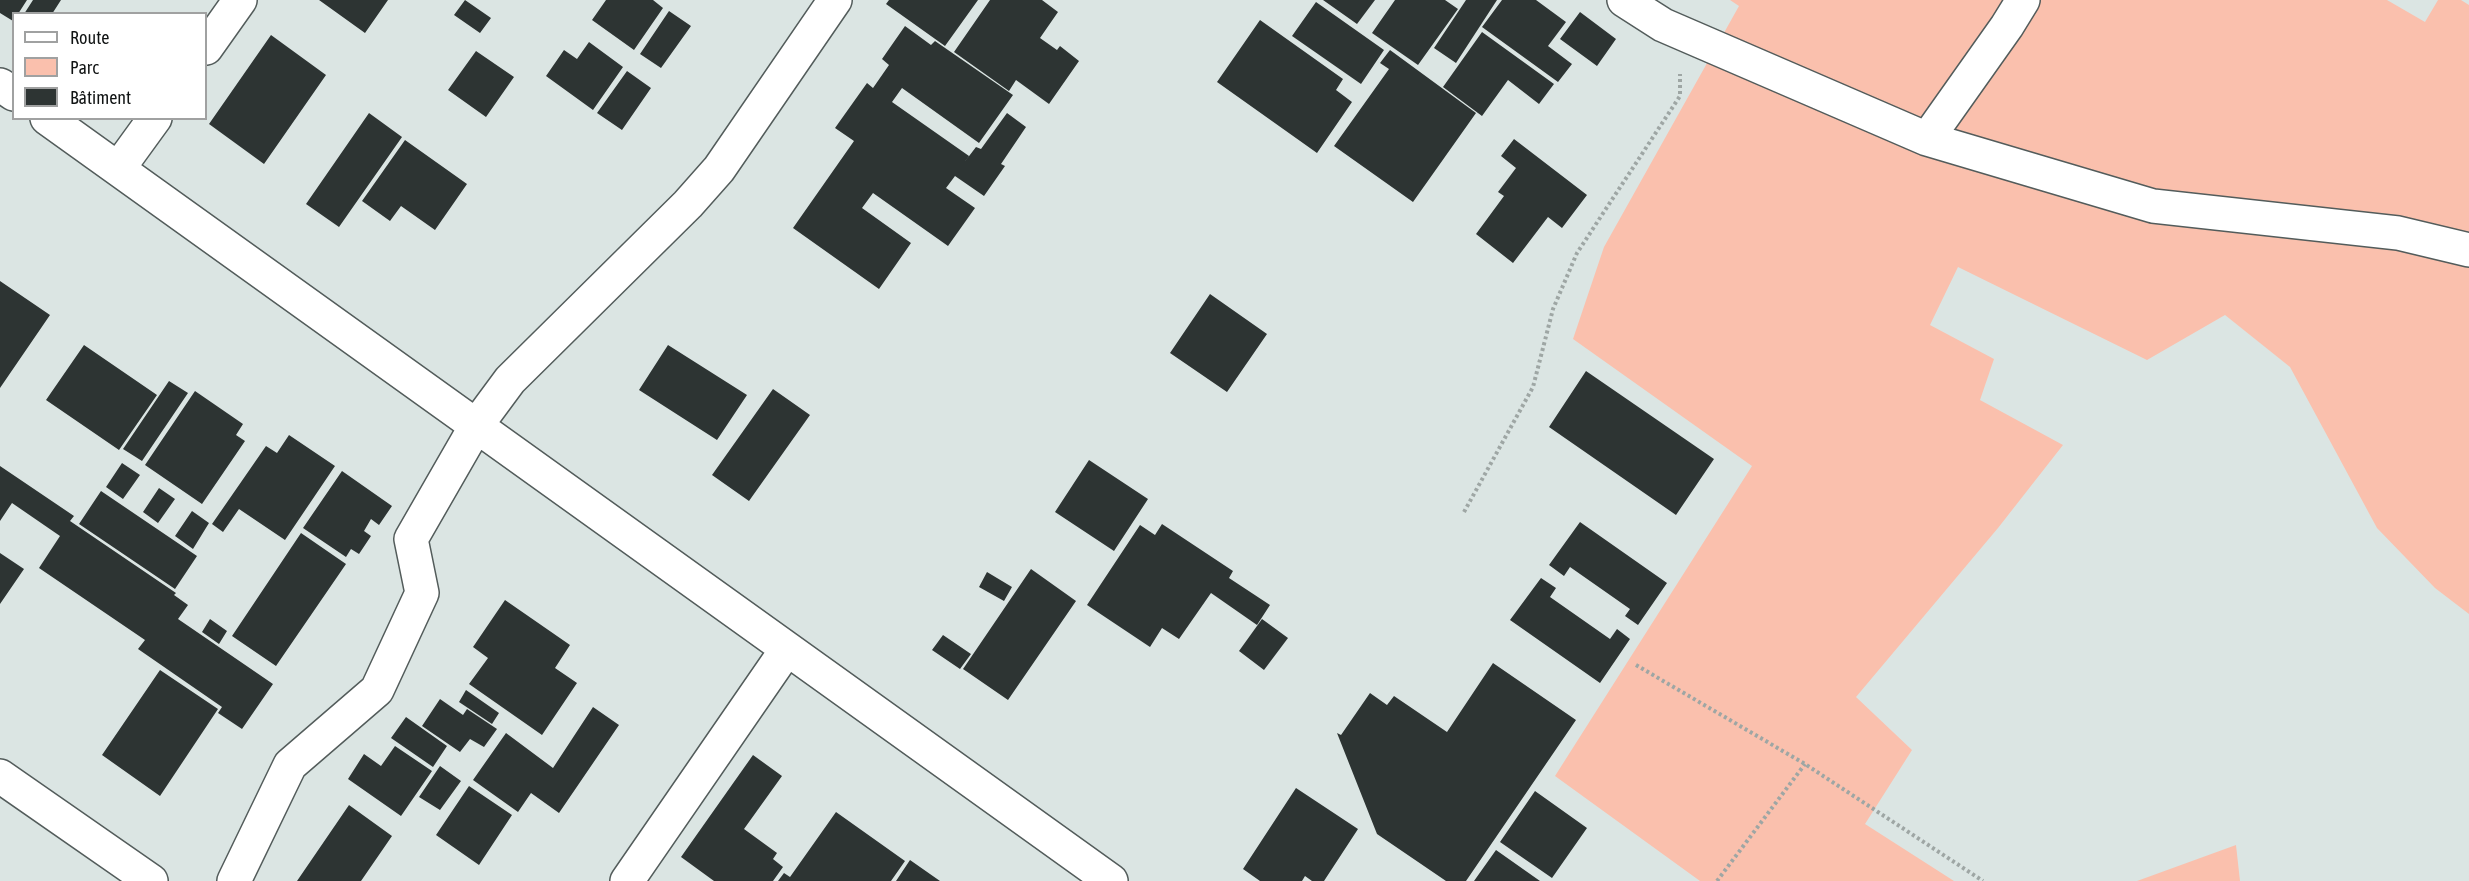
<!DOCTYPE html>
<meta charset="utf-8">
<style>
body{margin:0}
#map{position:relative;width:2469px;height:881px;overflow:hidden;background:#dbe5e3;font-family:"Asap Condensed",sans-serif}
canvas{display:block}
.legend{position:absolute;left:12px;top:12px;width:195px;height:108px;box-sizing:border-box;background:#fff;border:2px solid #a0a1a1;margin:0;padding:8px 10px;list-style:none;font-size:18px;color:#111414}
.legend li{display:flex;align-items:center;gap:12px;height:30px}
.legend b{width:30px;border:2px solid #a0a1a1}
</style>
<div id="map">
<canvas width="2469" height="881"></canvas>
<ul class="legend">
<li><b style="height:8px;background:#fff"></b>Route</li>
<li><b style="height:16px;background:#fac0ad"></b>Parc</li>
<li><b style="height:16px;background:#2d3433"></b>Bâtiment</li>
</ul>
</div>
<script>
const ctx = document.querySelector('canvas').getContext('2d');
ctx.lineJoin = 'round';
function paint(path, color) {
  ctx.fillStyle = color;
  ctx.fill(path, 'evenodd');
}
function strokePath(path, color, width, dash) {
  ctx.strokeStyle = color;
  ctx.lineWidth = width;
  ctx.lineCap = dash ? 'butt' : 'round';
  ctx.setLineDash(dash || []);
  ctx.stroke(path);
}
paint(new Path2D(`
 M1730,0H2387L2425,22L2438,0H2461L2469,5V614L2435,588L2377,528L2290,367L2225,315L2147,360L1958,267L1930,325L1994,359L1980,400L2063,445L1998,528L1856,697L1912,750L1865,824L1954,881H1700L1555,776L1752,466L1573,339L1604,247L1739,6Z
 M2236,845L2240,881H2137Z`), '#fac0ad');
paint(new Path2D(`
 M0,0H27L18,14H14L13,21L0,13Z
 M33,0H61L52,14H24Z
 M319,0H388L365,33Z
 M465,0L491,18L480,33L454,15Z
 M606,0H653L663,8L634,50L592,20Z
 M889,0H978L945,46L886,4Z
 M990,0H1042L1058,12L1040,38L1057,50L1060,46L1079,61L1049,104L1016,80L1009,91L954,52Z
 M1323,0H1375L1357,24Z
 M1395,0H1445L1458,9L1418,65L1372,33Z
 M1466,0H1497L1456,63L1434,48Z
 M1502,0H1536L1566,22L1548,46L1572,64L1558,82L1482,27Z
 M1316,2L1384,50L1361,84L1292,36Z
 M669,11L691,26L661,68L640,54Z
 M1580,12L1616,39L1597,66L1560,39Z
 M1260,20L1343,79L1336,90L1352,102L1317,153L1217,82Z
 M905,26L931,45L935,41L1013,95L979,143L902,88L892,102L969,156L963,164L976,147L981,149L1007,113L1026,127L1001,164L1005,166L984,196L955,176L946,188L975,208L948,246L873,193L862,208L911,243L879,289L793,228L854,141L835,128L867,83L873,88L889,65L882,59Z
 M1482,32L1554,84L1539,104L1508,80L1482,116L1443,87Z
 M271,35L326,75L264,164L209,124Z
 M589,42L623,67L593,110L546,76L564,50L577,59Z
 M1390,50L1476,113L1413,202L1334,146L1389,69L1380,63Z
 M476,51L514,77L486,117L448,90Z
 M627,71L651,88L622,130L597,113Z
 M369,113L402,137L339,227L306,204Z
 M1514,139L1587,195L1562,228L1548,217L1513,263L1476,234L1504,196L1498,192L1516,168L1501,156Z
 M405,140L467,184L435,230L401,206L390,221L362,201Z
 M0,281L50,315L0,388Z
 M1210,294L1267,334L1227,392L1170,353Z
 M84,345L157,395L119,450L46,400Z
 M668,345L747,395L717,440L639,390Z
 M1586,371L1714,459L1676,515L1549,427Z
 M169,381L188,393L142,461L123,449Z
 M773,389L810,415L749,501L712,475Z
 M195,391L243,424L236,435L245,441L202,504L145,465Z
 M289,435L335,466L285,540L239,509L223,532L212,524L266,446L277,453Z
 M1089,460L1148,499L1114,551L1055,512Z
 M122,463L140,475L123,499L106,487Z
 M0,466L74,516L70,521L176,593L174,595L188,605L178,619L273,684L242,729L218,713L222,707L138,649L145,640L39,568L60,536L12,503L0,521Z
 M342,471L392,506L379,525L371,519L364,531L371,536L359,554L351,549L346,557L303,528Z
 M159,488L175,499L158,523L143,512Z
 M101,491L197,556L175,589L79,524Z
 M192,511L209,523L193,549L175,536Z
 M1580,522L1667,583L1638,625L1625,616L1630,609L1570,567L1564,576L1549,565Z
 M1162,524L1233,571L1229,578L1270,605L1257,625L1211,593L1179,639L1162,628L1150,647L1087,605L1140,525L1155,535Z
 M301,533L346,564L276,666L232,636Z
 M0,553L24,569L0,604Z
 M1031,569L1076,601L1008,700L963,669Z
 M987,572L1012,587L1004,601L979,587Z
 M1541,578L1556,588L1550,597L1610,639L1617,629L1630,639L1600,683L1510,620Z
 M505,600L570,645L555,668L577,683L542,735L469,684L488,658L473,647Z
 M210,619L227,631L219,644L202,632Z
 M1262,619L1288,638L1264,670L1239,651Z
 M943,635L971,654L960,669L932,650Z
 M1493,663L1576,720L1466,881H1446L1377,834L1337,733L1341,735L1370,693L1387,705L1394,696L1447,732Z
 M160,670L218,709L160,796L102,755Z
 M466,690L499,713L492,724L459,702Z
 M440,699L463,715L467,709L497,729L484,747L470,739L460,752L422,726Z
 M593,707L619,725L559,813L531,793L518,812L473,780L506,733L553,768Z
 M406,717L447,746L433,767L391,738Z
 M395,746L432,771L401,816L348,779L364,754L381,766Z
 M753,755L782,776L744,829L777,853L773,859L783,867L773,881H714L681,857Z
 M440,766L461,781L440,810L419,797Z
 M469,786L512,815L479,865L436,835Z
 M1296,788L1358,829L1324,881H1312L1305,876L1302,881H1260L1243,869Z
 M1535,791L1587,828L1552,878L1500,842Z
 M349,805L392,836L361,881H297Z
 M836,812L905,861L891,881H778L784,873L790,877Z
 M1496,850L1540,881H1474Z
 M910,860L940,881H896Z`), '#2d3433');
const minor = new Path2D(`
 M1624,0L1663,25L1927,139L2153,206L2398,233L2469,250
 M206,48L240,0
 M0,85L14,94
 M47,118L1111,881
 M1927,139L2007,26L2023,0
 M118,169L155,118
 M0,776L151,881
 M234,881L290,765L377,690L422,593L411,539L476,426L510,380L688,204L719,169L835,0
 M627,881L787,649`);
strokePath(minor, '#535c5b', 36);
strokePath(new Path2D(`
 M1464,512L1533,387L1553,309L1577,253L1680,96V74
 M1636,665L1805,764L1983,881
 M1717,881L1805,764`), '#9ea6a4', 4, [3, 3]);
strokePath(minor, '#fff', 33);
</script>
